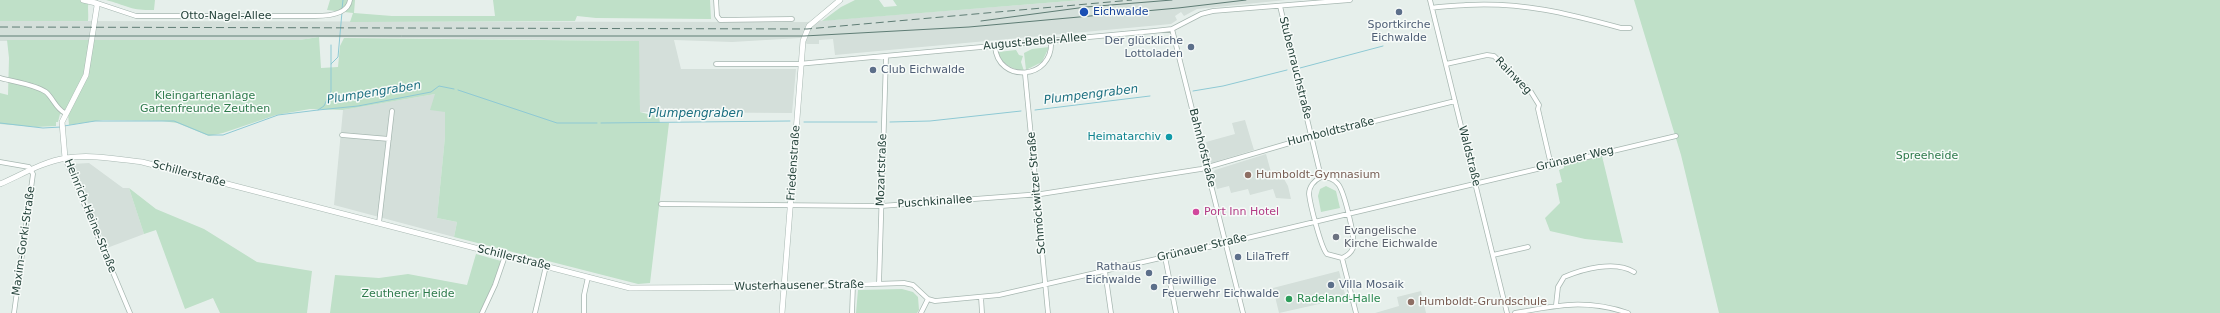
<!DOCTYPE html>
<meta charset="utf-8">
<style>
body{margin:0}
canvas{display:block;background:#e6efeb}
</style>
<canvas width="2220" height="313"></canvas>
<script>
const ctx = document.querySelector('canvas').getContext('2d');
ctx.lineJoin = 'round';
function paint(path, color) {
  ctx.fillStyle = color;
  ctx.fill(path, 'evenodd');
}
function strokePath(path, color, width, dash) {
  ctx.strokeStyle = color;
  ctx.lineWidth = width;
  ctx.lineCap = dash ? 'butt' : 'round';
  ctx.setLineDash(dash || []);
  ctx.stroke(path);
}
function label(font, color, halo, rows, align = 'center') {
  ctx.font = font + ' "DejaVu Sans",sans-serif';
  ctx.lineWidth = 3;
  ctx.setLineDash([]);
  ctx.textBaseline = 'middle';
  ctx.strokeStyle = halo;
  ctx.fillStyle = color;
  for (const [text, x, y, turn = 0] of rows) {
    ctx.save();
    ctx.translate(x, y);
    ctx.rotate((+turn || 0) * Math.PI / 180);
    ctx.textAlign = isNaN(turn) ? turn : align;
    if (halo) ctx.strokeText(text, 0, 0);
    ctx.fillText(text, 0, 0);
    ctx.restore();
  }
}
paint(new Path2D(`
 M1082,0H1286L1197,9L1184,16L1181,12L1175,16L1177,20L1171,24L835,55L833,39L819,40V44H807L800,38L732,42L674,40L681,69H796L792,113L640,112L638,41L319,37L299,40L0,41V21L806,22Z
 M435,94L445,112V137L437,218L457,222L454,237L334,205L343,110Z
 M1245,120L1254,150L1211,163L1206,142L1235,134L1232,123Z
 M1266,154L1271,172L1279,170L1288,186L1291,199L1276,198L1273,189L1250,195L1248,189L1231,193L1229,186L1217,189L1213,173L1215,170Z
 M89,163L123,188H129L144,234L107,248L72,164Z
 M1339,271L1346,298L1279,313L1273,288Z
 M1421,291L1426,313H1375L1399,306L1397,297Z`), '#d4dfda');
paint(new Path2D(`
 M0,0H89C87,7 89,14 88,21H0Z
 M106,0H155L154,10C131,11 126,5 106,0Z
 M330,0H355L354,13L392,16H495L493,0H710L711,19L596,18L577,16L575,21L350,22L353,13L327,10Z
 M855,0H879L884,7L909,5L897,6L893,0H1082L822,21L841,7Z
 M1634,0H2220V313H1719L1681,155Z
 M319,37L321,68L338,67L340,46L344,38L639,41L640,112L659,117L660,123H669L650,283L638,284L454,237L457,222L437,218L445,137V112L430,110L435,94L343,110L310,109L276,115L223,133L209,136L177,123L162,121L103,120L69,125L68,114H60L58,122H56V126L36,127L0,124V93L8,95L9,58L7,40H299Z
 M1049,47L1042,62L1026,70L1024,53L1032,49Z
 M1016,50L1019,55L1023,56L1021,62L1024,71C1012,69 1001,64 998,52Z
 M1602,156L1623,243L1585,239L1550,231L1545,218L1560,203L1556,184L1562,182L1559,170L1564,168V165Z
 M1326,186L1336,191L1340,208L1321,212L1318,196L1320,189Z
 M129,188L156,209L204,229L257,262L312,271L307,313H220L213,298L185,309L156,230L144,234Z
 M476,254L501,261L494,281L480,313H330L335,275L379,278L408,274L467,285Z
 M902,289L913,292L918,297L919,310L917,313H856L858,290Z`), '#bfe0c8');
strokePath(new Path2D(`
 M342,9L343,0
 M331,64V45
 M1300,68L1383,46
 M458,90L557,123H597
 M1193,91L1223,86L1287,70
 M318,110L358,106L431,92L439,86L454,89
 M1035,110L1150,96
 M804,122H877
 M890,122L930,121L1021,111
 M0,123L43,128L61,127
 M601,123L790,121
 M64,126L95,121H174L208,135H223L278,115L318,110L324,106L331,91V64L338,57L342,12`), '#8ec9d4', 1);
const minor = new Path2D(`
 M716,0L717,16L720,20L792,19
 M1430,0L1507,313
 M97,3L136,16H315C327,16 348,15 350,0
 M1280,6L1321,177
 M1432,8C1443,6 1455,6 1466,5C1523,2 1566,13 1621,28H1630
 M1172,29L1243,313
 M995,46C997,84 1054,80 1051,41
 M716,64H798L1154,31L1172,29L1201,14L1213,11L1350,0
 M1446,64L1487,55L1494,56L1531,92L1539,105L1538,109L1551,165
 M1025,74L1048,313
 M0,78C14,82 34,84 46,92C53,98 56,109 65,113
 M342,135L389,139
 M65,158L130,313
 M0,162L29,167L33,174L14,313
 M1321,177C1328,177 1334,179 1338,184C1344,191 1356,239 1353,248C1351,253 1347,256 1342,258L1327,254C1321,248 1310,204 1309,194C1309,186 1315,180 1321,177Z
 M661,204L881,206L1041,194L1201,169L1307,138L1455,101
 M379,223L392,111
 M1493,255L1528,247
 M1165,257L1176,313
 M1342,258L1356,313
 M1105,271L1111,313
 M879,284L886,57
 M784,287L904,283L913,285L928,299L935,301L999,295L1226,243L1676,136
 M981,297L982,313
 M1556,305L1558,287L1564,277C1583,269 1615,260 1634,272
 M482,313L495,285L505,256
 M535,313L546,266
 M584,313V295L588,277
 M852,313L853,285
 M921,313L928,299
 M1515,313C1557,305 1586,299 1628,313`);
const tertiary = new Path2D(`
 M65,158L62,122L86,75L97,6L96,3L83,0
 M0,184C21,175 42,162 66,158C90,154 117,159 142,162L630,288L784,287
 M782,313L803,41L809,26L840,0`);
strokePath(minor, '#a8b8b2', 5.5);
strokePath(tertiary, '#a8b8b2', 6);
strokePath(minor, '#fff', 4);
strokePath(tertiary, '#fff', 5);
strokePath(new Path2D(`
 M981,21L1086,7L1172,0
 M0,36H804L969,27L1178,8L1246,0`), '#5f7d75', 1);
strokePath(new Path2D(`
 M0,27L807,29L1132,0`), '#5f7d75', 1, [8, 4]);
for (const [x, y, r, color] of [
 [1084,12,5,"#1a4fb4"],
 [1399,12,4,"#5c6f8a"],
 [1191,47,4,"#5c6f8a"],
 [873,70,4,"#5c6f8a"],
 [1169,137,4,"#0f9aa8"],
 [1248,175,4,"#8d6e63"],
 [1196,212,4,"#d1479c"],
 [1336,237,4,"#6b7280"],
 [1238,257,4,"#5c6f8a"],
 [1149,273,4,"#5c6f8a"],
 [1331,285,4,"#5c6f8a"],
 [1154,287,4,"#5c6f8a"],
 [1289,299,4,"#2e9e5b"],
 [1411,302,4,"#8d6e63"]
]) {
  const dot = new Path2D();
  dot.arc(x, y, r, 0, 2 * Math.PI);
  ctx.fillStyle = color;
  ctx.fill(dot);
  strokePath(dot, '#f7fbf9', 1.5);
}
label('11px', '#164399', '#f7fbf9', [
 ["Eichwalde",1093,12]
], 'left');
label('11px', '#24423a', '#f7fbf9', [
 ["Otto-Nagel-Allee",226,16],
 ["August-Bebel-Allee",1035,42,-5],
 ["Stubenrauchstraße",1295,68,76],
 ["Rainweg",1513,76,46],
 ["Humboldtstraße",1331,132,-14],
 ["Bahnhofstraße",1202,148,76],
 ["Waldstraße",1469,156,76],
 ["Grünauer Weg",1575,159,-13],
 ["Friedenstraße",794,163,-86],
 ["Mozartstraße",882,170,-88],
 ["Schillerstraße",189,174,15],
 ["Schmöckwitzer Straße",1037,193,-95],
 ["Puschkinallee",935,202,-4],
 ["Heinrich-Heine-Straße",90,216,68],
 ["Maxim-Gorki-Straße",24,241,-82],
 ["Grünauer Straße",1202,248,-13],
 ["Schillerstraße",514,258,14],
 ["Wusterhausener Straße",799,286,-1]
]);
label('11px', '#4e5e75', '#f7fbf9', [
 ["Sportkirche",1399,25,"center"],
 ["Eichwalde",1399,38,"center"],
 ["Der glückliche",1183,41,"right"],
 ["Lottoladen",1183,54,"right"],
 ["Club Eichwalde",881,70],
 ["LilaTreff",1246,257],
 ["Rathaus",1141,267,"right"],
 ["Eichwalde",1141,280,"right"],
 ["Freiwillige",1162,281],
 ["Feuerwehr Eichwalde",1162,294],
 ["Villa Mosaik",1339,285]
], 'left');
label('11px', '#2d7a4b', '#f7fbf9', [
 ["Kleingartenanlage",205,96],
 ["Gartenfreunde Zeuthen",205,109],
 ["Spreeheide",1927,156],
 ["Zeuthener Heide",408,294]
]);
label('11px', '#0d838f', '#f7fbf9', [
 ["Heimatarchiv",1161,137]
], 'right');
label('11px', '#785e54', '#f7fbf9', [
 ["Humboldt-Gymnasium",1256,175],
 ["Humboldt-Grundschule",1419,302]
], 'left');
label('11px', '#b23c85', '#f7fbf9', [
 ["Port Inn Hotel",1204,212]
], 'left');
label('11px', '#5b616d', '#f7fbf9', [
 ["Evangelische",1344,231],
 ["Kirche Eichwalde",1344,244]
], 'left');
label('11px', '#27864d', '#f7fbf9', [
 ["Radeland-Halle",1297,299]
], 'left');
label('italic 12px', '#1c6f80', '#f7fbf9', [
 ["Plumpengraben",374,93,-9],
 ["Plumpengraben",1091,95,-7],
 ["Plumpengraben",696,114]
]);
</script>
